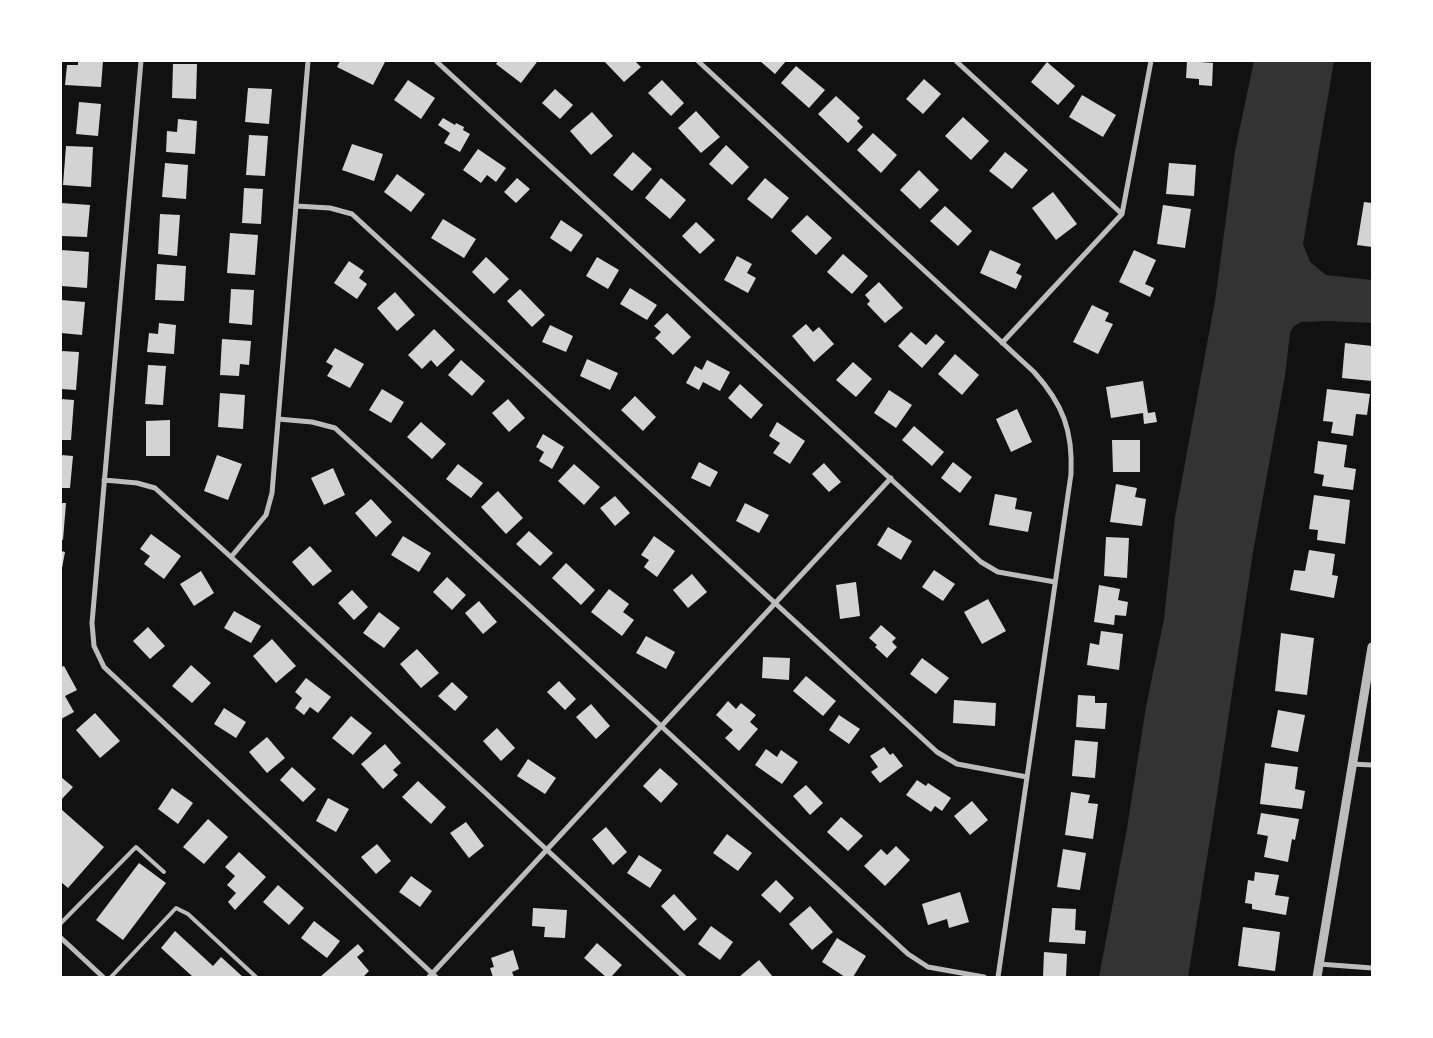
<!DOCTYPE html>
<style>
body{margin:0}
#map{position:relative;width:1433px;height:1038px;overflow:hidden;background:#111;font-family:Overpass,sans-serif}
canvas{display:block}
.frame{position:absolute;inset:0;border:62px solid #fff;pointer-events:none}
</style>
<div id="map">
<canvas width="1433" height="1038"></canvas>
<div class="frame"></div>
</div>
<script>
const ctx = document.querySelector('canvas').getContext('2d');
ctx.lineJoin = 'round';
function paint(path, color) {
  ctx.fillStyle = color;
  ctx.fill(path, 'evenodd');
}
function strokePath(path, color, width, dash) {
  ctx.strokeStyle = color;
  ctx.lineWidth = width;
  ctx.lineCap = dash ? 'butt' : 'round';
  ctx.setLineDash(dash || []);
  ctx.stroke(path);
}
paint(new Path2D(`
 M1254,61H1334L1303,244L1310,262L1326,275L1372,280V323L1329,321L1301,322L1294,326L1290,333L1285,376L1253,552L1215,808L1188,977H1099L1127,828L1146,707L1164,619L1175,517L1215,301L1235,151Z`), '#333');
paint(new Path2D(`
 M78,61H103L101,87L65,85L67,65H78Z
 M340,61H383L385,62L373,85L337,67Z
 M498,61H535L537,62L521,83L496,64Z
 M604,61H635L641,67L624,82Z
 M760,61H786L775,74Z
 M1187,61L1213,63L1212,86L1199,85V79L1186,78Z
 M1047,62L1075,86L1058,105L1031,82Z
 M173,64H197L196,99L172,98Z
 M796,66L825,90L809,108L781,83Z
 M924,79L941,94L923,114L906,99Z
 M408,80L435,98L421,119L394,100Z
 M662,80L684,103L671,116L648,93Z
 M248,88L272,89L269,124L245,122Z
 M555,89L573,105L560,119L542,103Z
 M1082,95L1116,115L1103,137L1069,117Z
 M836,96L860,118L857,121L863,127L848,143L818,114Z
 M79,102L101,104L98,136L76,134Z
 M696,111L720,137L701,153L678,128Z
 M592,112L613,136L591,155L570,131Z
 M963,117L989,141L971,160L945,136Z
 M443,118L455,125L456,123L464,127L463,130L470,134L460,152L444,143L450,133L438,125Z
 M178,119L197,121L195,154L166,152L167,131L177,132Z
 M873,133L897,155L881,173L857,150Z
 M249,135L268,136L265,176L246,175Z
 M352,144L383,154L374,181L342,170Z
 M726,145L749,167L732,185L709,164Z
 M66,146L93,147L91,187L63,185Z
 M478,149L506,168L496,182L487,175L481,183L463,170Z
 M633,152L652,169L632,191L613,175Z
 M1005,152L1028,170L1012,189L989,171Z
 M165,163L188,165L186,199L162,197Z
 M1169,163L1196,165L1194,196L1166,194Z
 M919,170L939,190L920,209L900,190Z
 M397,174L425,194L411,212L384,192Z
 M517,178L530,189L516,203L504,192Z
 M661,178L686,200L670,219L645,198Z
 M765,178L789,198L772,219L747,199Z
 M244,188L263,189L261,224L242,223Z
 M1053,192L1077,224L1056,240L1032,208Z
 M1364,202L1372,203V247L1357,245Z
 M61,203L90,205L87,237L61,236Z
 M1163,205L1191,209L1185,248L1157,244Z
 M945,206L972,231L958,246L930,221Z
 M160,214L180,215L177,256L158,254Z
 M807,215L832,238L816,255L791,231Z
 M443,219L476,239L464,258L431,238Z
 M561,220L583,235L571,252L550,238Z
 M696,222L715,240L700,254L682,236Z
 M230,233L258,235L255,275L227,273Z
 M61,250L89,252L87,288L61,286Z
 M990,250L1021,264L1016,273L1022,276L1016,289L980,273Z
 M1134,250L1156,260L1145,284L1154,288L1150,297L1119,282Z
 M843,254L868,276L852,294L827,272Z
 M737,256L752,264L747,273L756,278L748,293L724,280Z
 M486,257L509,279L494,294L472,272Z
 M597,257L619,270L608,289L586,276Z
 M349,261L364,271L359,278L367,284L357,299L334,283Z
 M157,264L186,266L184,301L155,300Z
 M879,282L903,308L885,323L867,304L870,301L865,295Z
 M630,288L657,305L647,320L620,304Z
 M231,289L254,290L252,325L229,323Z
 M520,289L545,315L532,327L507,301Z
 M395,292L415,315L397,331L377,308Z
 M61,300L85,302L82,335L61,333Z
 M1092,305L1109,313L1105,321L1113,324L1098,354L1073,342Z
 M667,313L691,337L673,355L655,338L661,332L654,326Z
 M159,323L176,325L174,354L147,352L149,333L158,334Z
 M806,324L813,332L819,327L834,344L814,362L792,336Z
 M550,325L573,336L566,352L542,342Z
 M434,329L455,350L437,367L431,360L422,369L408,355Z
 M911,332L926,345L936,334L945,342L922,368L898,346Z
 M222,339L251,341L249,365L240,364L239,376L220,375Z
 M1345,343L1372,346V381L1342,378Z
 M335,348L364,364L350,388L327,376L333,366L326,362Z
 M61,351L79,352L76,390L61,389Z
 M955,354L979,375L962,395L938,374Z
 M587,359L618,373L610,390L580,376Z
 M461,360L485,381L472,396L448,375Z
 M707,360L730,372L720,391L703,382L699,390L686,383L695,366L702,370Z
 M853,362L872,379L856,397L836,380Z
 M148,365L166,366L163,405L145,404Z
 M1143,381L1148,413L1155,412L1157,422L1144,424L1143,413L1111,418L1106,387Z
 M740,384L763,405L751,419L728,398Z
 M382,389L404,402L391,423L369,410Z
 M1327,389L1370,394L1367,415L1356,414L1353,436L1331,433L1333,422L1323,421Z
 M889,390L912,405L896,428L874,413Z
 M220,393L245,395L243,429L218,427Z
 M635,396L656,417L643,431L621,410Z
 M61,399L74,400L71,440H61Z
 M508,399L525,418L509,432L492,413Z
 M1017,409L1032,442L1011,452L996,419Z
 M170,420V456H146V421Z
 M421,422L446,444L432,459L407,437Z
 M777,422L805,441L790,464L773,453L780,443L769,436Z
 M914,426L944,452L932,466L902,440Z
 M543,434L564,447L552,469L539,461L544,452L536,447Z
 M1112,440H1140V472H1113Z
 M1318,441L1347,445L1344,467L1356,469L1353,490L1322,486L1324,475L1314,473Z
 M61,455L73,456L70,488H61Z
 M217,455L242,464L228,500L204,491Z
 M699,462L718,472L710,487L691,478Z
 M953,462L972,477L960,493L941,478Z
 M824,463L841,482L829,492L812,474Z
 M458,464L483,483L471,498L446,479Z
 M574,464L600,487L584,505L558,481Z
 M333,468L345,495L324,505L311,478Z
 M1116,484L1137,488L1135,497L1146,499L1142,526L1110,522Z
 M498,491L523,518L506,534L481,507Z
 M995,494L1017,498L1015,509L1032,512L1028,532L989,525Z
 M1314,495L1350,500L1345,544L1317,540L1318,530L1309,529Z
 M615,496L630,513L615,526L600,508Z
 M371,499L392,522L376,537L355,513Z
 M61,503H66L63,540L61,539Z
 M745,503L769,515L759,533L736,521Z
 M888,527L912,541L901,560L877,545Z
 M529,531L553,553L540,566L516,544Z
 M151,534L181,556L164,579L144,564L150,556L140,549Z
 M403,536L431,553L419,572L391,555Z
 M654,536L675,551L657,577L644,567L649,560L641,555Z
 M1106,537L1129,538L1127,578L1104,576Z
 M310,546L332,571L313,586L292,562Z
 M1309,550L1335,554L1332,575L1338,576L1334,598L1290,590L1294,570L1305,571Z
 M61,551L65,552L62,568H61Z
 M566,563L595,590L581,605L552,578Z
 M934,570L955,584L943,601L922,587Z
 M201,571L214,593L194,606L180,584Z
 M692,574L707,592L688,608L673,590Z
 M447,577L466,595L452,610L433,592Z
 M856,582L860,616L840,619L836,585Z
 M1099,585L1120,589L1118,600L1128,602L1126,616L1115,615L1114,625L1094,622Z
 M609,589L629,604L623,612L634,620L622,636L591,612Z
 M352,590L368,607L354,620L338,603Z
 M988,599L1006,631L982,644L964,612Z
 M479,601L497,622L483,634L465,613Z
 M234,611L261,626L251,643L224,628Z
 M379,612L400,628L384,648L363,633Z
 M881,625L896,638L892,642L897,647L887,658L875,647L877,645L869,638Z
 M148,627L165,646L150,659L133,641Z
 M1101,631L1123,634L1119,670L1087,665L1090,643L1099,645Z
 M1281,633L1314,638L1307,695L1275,691Z
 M646,636L675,652L666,669L636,653Z
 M272,639L296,666L276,683L253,656Z
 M417,649L439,673L421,688L400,664Z
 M763,657L790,658L789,680L762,678Z
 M922,658L949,678L936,694L910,674Z
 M191,665L211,683L192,703L172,686Z
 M64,666L77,690L65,696L74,712L61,719V667Z
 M806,676L836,701L823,716L793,691Z
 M306,678L331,697L318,713L310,707L304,715L295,708L302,698L295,692Z
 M559,681L576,699L565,710L547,692Z
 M452,682L468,697L455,711L438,696Z
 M1078,695L1095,696V703H1107L1105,729L1076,727Z
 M954,700L996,703L995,726L953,723Z
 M728,701L736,709L741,703L756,715L750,722L758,729L739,751L725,738L733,730L716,715Z
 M591,704L610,726L596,739L576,717Z
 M224,708L246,722L236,738L214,724Z
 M1278,710L1305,715L1298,752L1271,747Z
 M95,713L120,741L100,758L76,730Z
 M839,715L860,729L849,744L829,730Z
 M351,716L372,733L353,755L332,738Z
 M497,728L515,748L501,761L483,741Z
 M267,737L285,758L267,773L249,752Z
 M1075,740L1098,742L1095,778L1072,776Z
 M385,744L401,763L393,770L398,775L383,789L361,764Z
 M884,747L890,755L893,753L903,766L880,783L871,772L878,767L870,756Z
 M766,749L777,757L781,750L798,762L782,784L755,765Z
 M528,759L556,778L545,794L517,776Z
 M1265,763L1298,767L1295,789L1305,791L1302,809L1260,804Z
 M292,767L316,789L303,802L280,780Z
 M660,768L678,784L661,803L643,786Z
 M61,777L73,787L61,800Z
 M917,780L926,786L928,783L951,798L942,811L935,806L931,812L906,795Z
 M418,781L446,807L431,824L402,797Z
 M806,785L823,803L810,815L793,796Z
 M172,788L193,803L178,824L158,809Z
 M1071,792L1090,795L1088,803L1098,804L1093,839L1065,835Z
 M328,798L349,809L336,832L316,821Z
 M972,801L988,820L970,835L954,816Z
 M61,809L104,847L68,888L61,882Z
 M1261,813L1299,819L1295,840L1292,839L1288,862L1264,857L1268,836L1257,834Z
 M841,817L863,836L848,851L827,832Z
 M208,819L228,837L204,864L183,847Z
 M466,822L484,846L469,858L450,833Z
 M606,827L627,852L613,865L592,839Z
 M727,834L752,853L738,871L713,853Z
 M377,844L391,861L376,874L361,857Z
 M896,846L910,860L885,886L864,866L881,849L887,855Z
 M1063,849L1086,853L1080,890L1057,887Z
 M239,852L266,877L235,910L228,902L236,893L227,885L235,876L225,867Z
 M639,855L662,870L650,888L627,873Z
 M139,863L166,883L123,940L96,920Z
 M1255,872L1279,875L1275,895L1289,897L1286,915L1252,909V904L1245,903L1248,880L1254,881Z
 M411,876L432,891L420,907L399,892Z
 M776,880L794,898L780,913L761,895Z
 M278,885L304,908L289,925L263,902Z
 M960,892L969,922L949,928L947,919L928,925L922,904Z
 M674,894L697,919L684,931L661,906Z
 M810,906L833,932L812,950L789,924Z
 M533,908L567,910L565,938L544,937L545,927L532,926Z
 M1052,908L1076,909L1075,930L1086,931L1085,944L1049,942Z
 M314,921L340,941L327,958L301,938Z
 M711,926L733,942L720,960L698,944Z
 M1243,927L1280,932L1275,971L1238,966Z
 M175,931L213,966L221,957L243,977H193L161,948Z
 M837,938L866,956L853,977H845L822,962Z
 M597,943L622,965L611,977H606L584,958Z
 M358,944L364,951L357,957L369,971L363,977H320Z
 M513,950L519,969L512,972L514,977H493L490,968L494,967L491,958Z
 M1044,952L1067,954L1066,977H1043Z
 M759,960L773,977H739Z`), '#d3d3d3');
strokePath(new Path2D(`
 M61,923L136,847L164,872
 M111,977L176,908L188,914L256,977`), '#bcbcbc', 4);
strokePath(new Path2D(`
 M141,61L92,623L94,646L104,667L436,977
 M436,61L981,562L998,572L1055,582
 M698,61L1034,372C1063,404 1073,431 1071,474L998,977
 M956,61L1122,214
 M296,206L330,208L352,214L937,752L957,764L1027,777
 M1002,343L1122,214L1151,61
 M278,419L312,422L335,428L661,726L908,954L928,967L984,977
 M104,480L137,483L155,488L231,557L684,977
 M231,557L266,515L272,493L308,61
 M1352,764L1372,765
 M61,938L103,977
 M1319,964L1372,968
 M429,977L891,478`), '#bcbcbc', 5);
strokePath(new Path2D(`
 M1317,977L1372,647`), '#bcbcbc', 9);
</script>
